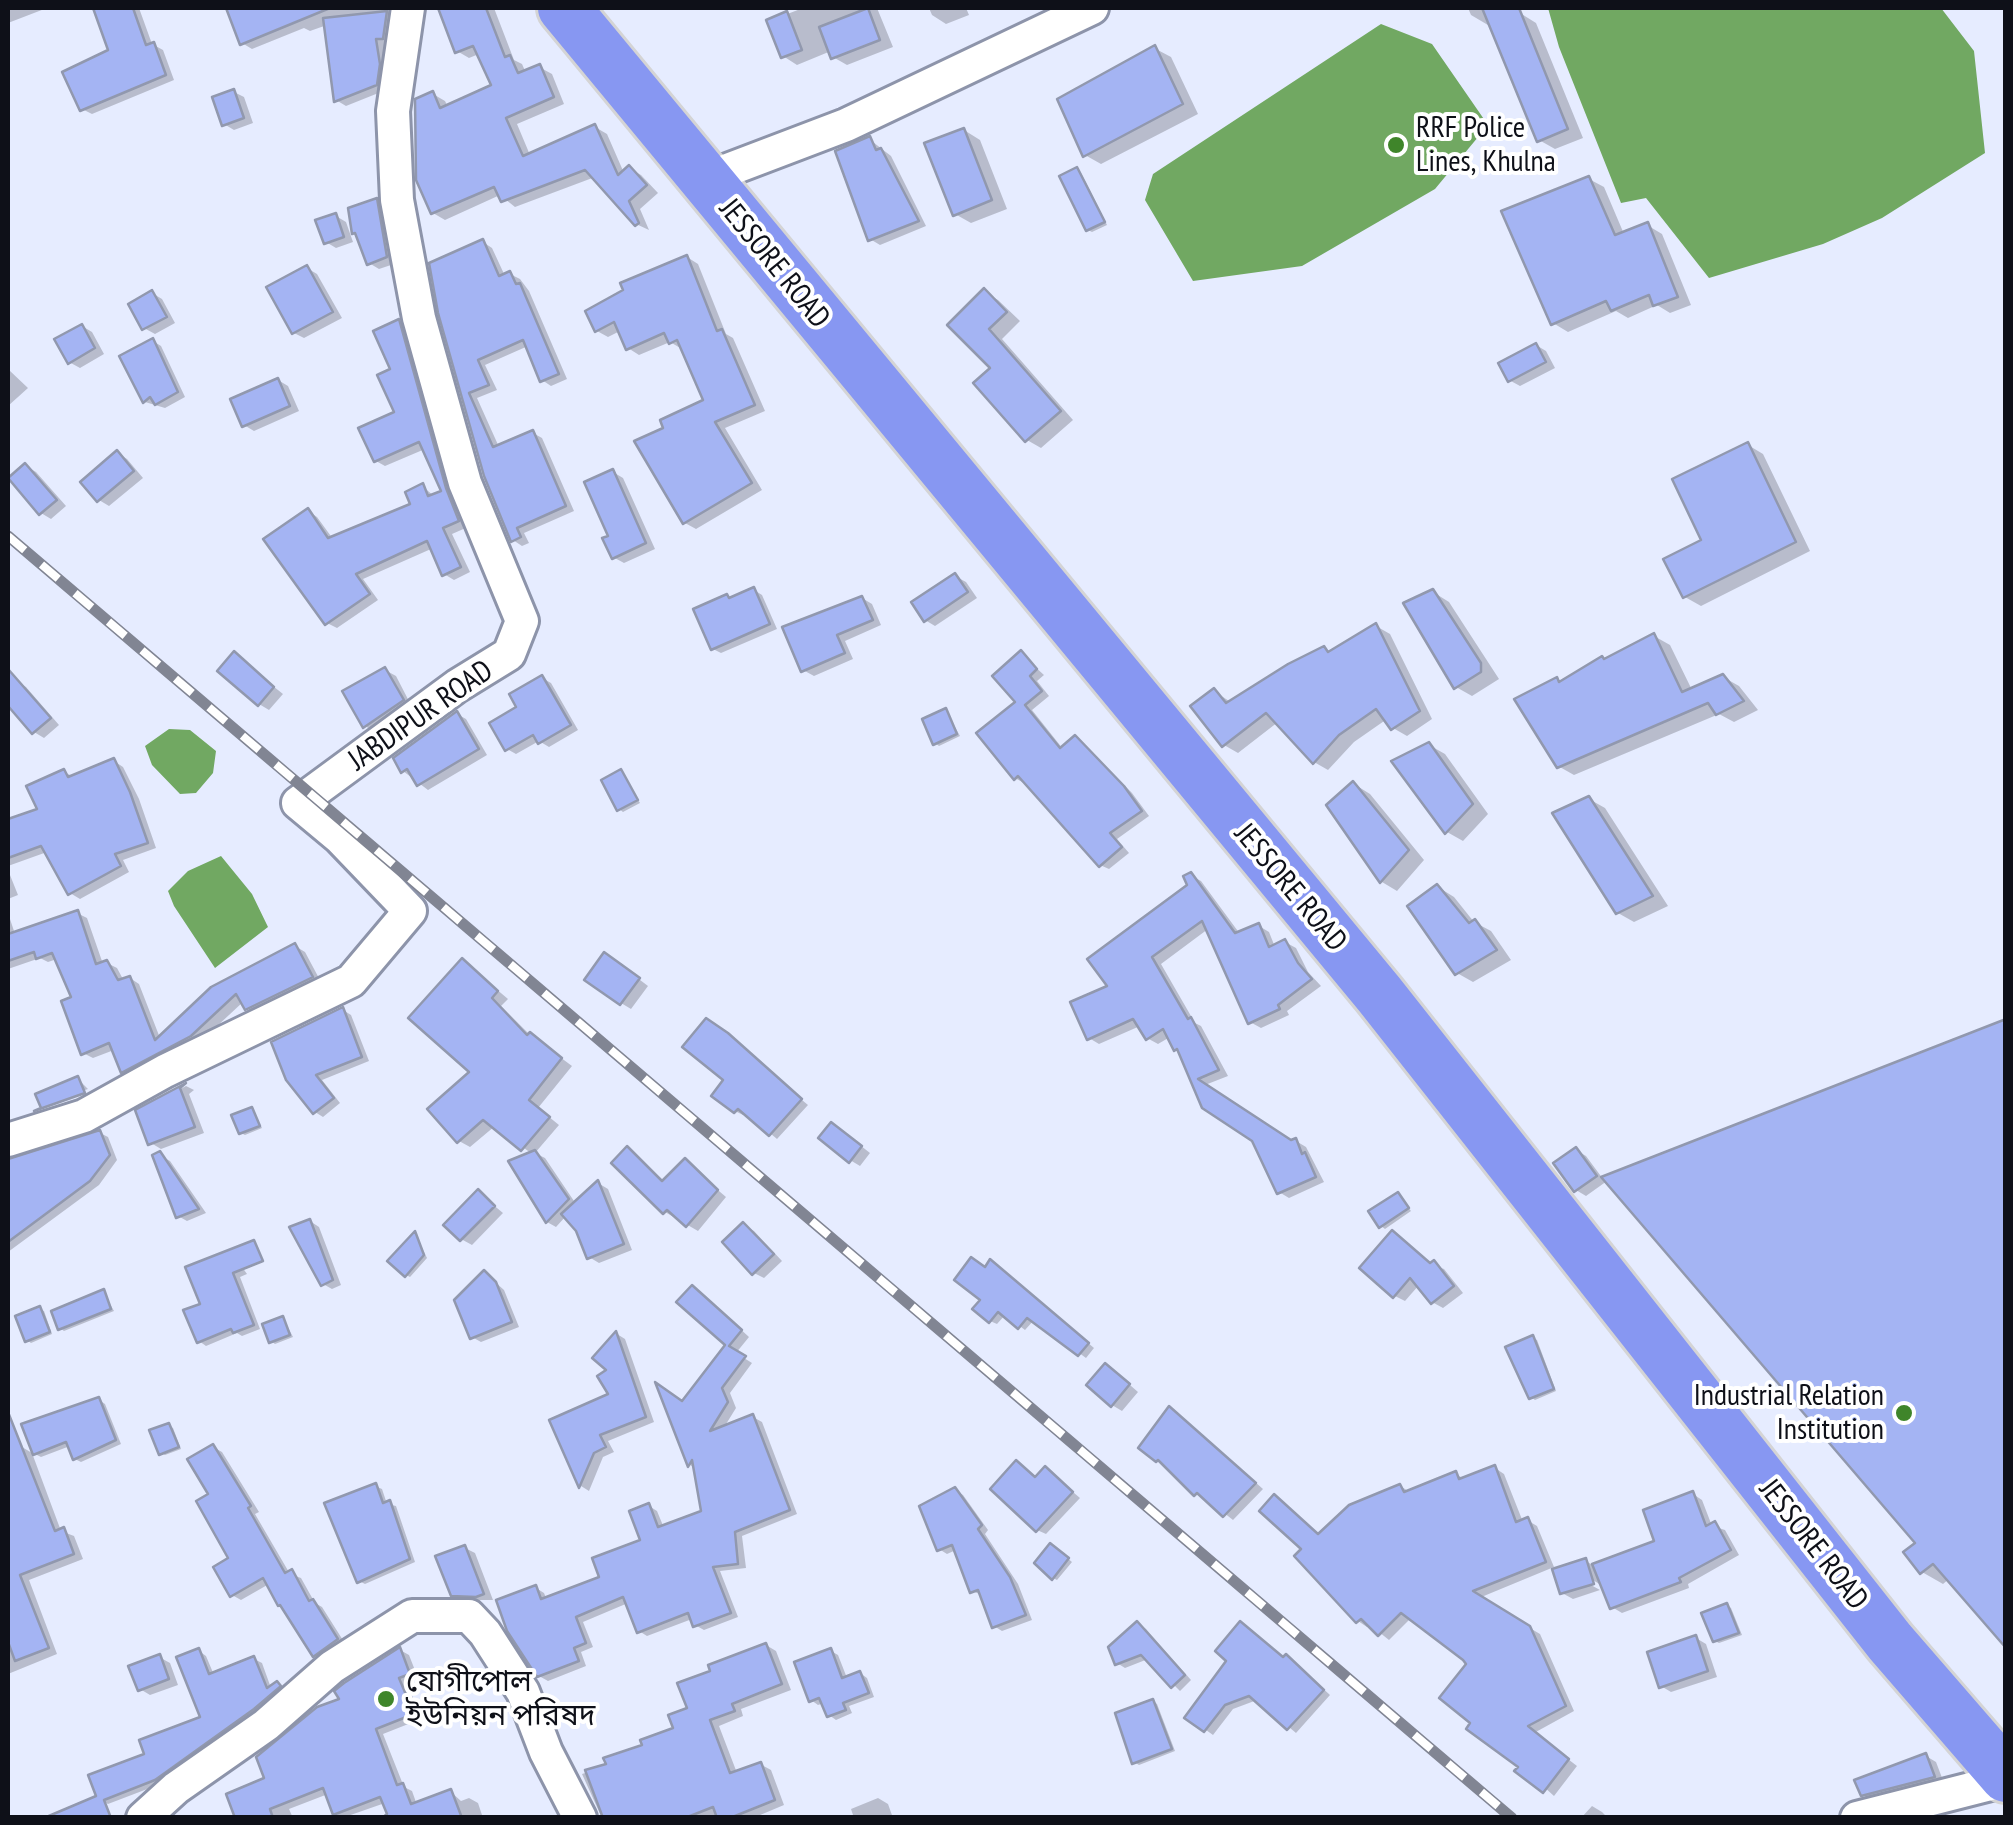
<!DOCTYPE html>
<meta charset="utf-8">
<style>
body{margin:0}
#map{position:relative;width:2013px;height:1825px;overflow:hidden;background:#e6ecff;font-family:"PT Sans Narrow",sans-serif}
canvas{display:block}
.frame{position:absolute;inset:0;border:10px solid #0e1018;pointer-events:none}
</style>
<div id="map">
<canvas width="2013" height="1825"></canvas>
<div class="frame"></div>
</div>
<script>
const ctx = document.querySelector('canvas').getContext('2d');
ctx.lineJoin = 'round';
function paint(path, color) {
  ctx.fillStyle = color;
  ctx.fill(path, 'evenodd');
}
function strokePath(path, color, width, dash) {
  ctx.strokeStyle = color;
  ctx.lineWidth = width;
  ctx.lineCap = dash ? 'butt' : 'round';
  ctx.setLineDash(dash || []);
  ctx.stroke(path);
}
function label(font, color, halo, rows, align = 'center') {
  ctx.font = font + ' "PT Sans Narrow","Noto Sans Bengali",sans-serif';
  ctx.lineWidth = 8;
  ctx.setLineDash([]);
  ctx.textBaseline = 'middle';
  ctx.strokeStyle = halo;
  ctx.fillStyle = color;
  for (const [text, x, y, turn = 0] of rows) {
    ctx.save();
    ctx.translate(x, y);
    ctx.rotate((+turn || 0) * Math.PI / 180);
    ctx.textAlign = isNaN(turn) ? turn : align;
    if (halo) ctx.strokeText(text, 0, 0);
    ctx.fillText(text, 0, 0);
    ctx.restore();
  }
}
paint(new Path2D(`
 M1548,8H1941L1974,51L1985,153L1882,218L1823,244L1709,278L1646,198L1621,203L1559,47Z
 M1381,24L1432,44L1488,125L1435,189L1302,266L1193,281L1145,200L1153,174Z
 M169,729L190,730L216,751L213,773L196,793L180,794L152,765L145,746Z
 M221,856L252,894L268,927L215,968L174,906L168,891L188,871Z`), '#71a862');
paint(new Path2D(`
 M8,8H47L8,23Z
 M96,8H139L152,44L163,50L174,80L92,114L82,109L112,51Z
 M229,8H400L393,43L386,44L389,70L386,90L346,106L336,100L327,25L310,31L304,28L252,49L242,43Z
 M439,8H494L514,60L522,64L526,73L539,67L552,74L564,104L517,124L530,155L595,127L607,134L624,173L629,168L641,175L658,193L640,209L649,230L636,224L595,177L515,207L500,195L445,220L433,213V94L445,101L448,107L494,87L479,54L469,58L457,51Z
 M803,8H877L893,47L847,65L833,57L831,51L797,65L783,56L769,21Z
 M929,8H966L969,15L946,24L932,15Z
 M1468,8H1514L1517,15L1520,13L1536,23L1583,138L1555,149L1539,140L1493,28L1471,15Z
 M1154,48L1171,57L1198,114L1101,164L1085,155Z
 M234,92L244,97L253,123L234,130L224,124Z
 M964,130L980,140L1007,209L971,223L955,214Z
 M869,139L891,156L926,226L880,245L870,239Z
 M1077,170L1081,173L1107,225L1092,232L1088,230Z
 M1589,179L1604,187L1624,234L1647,225L1662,234L1691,305L1670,313L1657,305L1628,318L1616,311L1568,332L1553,323Z
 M377,201L387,206L397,263L379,269L369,263L359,235L354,232Z
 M336,216L346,222L353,242L336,248L326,242Z
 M483,242L492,248L505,276L510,274L520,279L529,291L567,379L551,386L542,380L528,346L485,365L497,390L477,398L499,447L533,433L542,438L574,511L524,533L529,543L522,546L513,540L441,313Z
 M687,257L698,264L726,334L733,338L765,411L725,428L762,490L696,529L685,523L667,429L706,401L682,349L670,342L639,355L628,348L620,331L608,337L597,331Z
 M307,268L317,274L342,318L304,338L294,333Z
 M984,292L998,300L1020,321L1002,339L1073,420L1041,448L1027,440L994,368Z
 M152,293L162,299L175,323L155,334L144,328Z
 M399,322L408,328L468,527L452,534L470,572L454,580L444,574L431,549L363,579L378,600L337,628L327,623L308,511L317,517L333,539L414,505L422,486L434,496L444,492L425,449L385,466L376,461L397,414L393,370Z
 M82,326L92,332L104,354L80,368L69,362Z
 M153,341L161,346L185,397L165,408L145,402L122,357Z
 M1536,345L1546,351L1555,368L1520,386L1509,380Z
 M9,370L28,388L8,406V371Z
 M278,380L288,386L299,411L254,431L244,425Z
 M1748,445L1763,454L1810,551L1701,606L1685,597L1704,541Z
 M117,453L127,459L143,478L109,506L99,500L83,482Z
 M26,466L36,472L66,506L51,519L41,513Z
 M613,472L623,478L655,549L624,563L613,557Z
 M955,576L966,582L977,598L935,626L925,620Z
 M754,590L762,595L777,629L721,653L713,649L732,600Z
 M1433,592L1449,602L1499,679L1472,696L1456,687Z
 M862,598L872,604L881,625L845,641L853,659L814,676L803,670Z
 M1376,626L1390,634L1432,719L1407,736L1393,728L1387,719L1354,742L1328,770L1314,762L1278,722L1238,753L1224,745L1214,691L1232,703L1324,649L1332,653Z
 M1654,636L1670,645L1692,690L1723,677L1739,686L1758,710L1734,722L1719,714L1574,775L1558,766L1557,680L1563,683Z
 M1021,654L1044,675L1037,681L1049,696L1032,710L1063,749L1075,738L1083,743L1132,793L1149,816L1117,839L1129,853L1109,869L1100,865L1026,781L1024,783L1015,778Z
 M234,655L283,694L269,710L259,704Z
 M385,670L396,676L412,707L375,732L365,726Z
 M542,678L551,683L578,730L549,747L539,741L516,754L507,749L520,708Z
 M16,681L26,687L59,725L44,738L34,732L8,702V689Z
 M946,711L960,736L939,746L935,743Z
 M457,714L466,719L487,755L428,790L403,771Z
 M1429,745L1445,754L1488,814L1463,841L1447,832L1395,762Z
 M114,761L123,767L139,799L156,848L123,860L129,872L80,899L70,893L47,852L8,866V828L40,810L64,772L74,777Z
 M621,772L640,803L623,812L619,809Z
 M1354,784L1370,794L1424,860L1397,891L1382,882L1330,805Z
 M1589,799L1605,808L1668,906L1634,922L1618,913Z
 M8,870L18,895L8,899Z
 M1190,875L1201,881L1240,934L1259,926L1269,932L1275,947L1285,942L1296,948L1308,972L1321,986L1287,1011L1289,1015L1261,1028L1250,1022L1208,929L1161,964L1195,1023L1201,1026L1228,1076L1205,1085L1291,1142L1296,1141L1306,1147L1324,1182L1289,1198L1279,1192L1254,1139L1190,1071L1170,1037L1158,1044L1147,1038L1140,1026L1099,1044L1089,1038L1111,987L1190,886Z
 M1438,887L1454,897L1474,922L1491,931L1511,960L1473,982L1457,973Z
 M8,913L15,934L77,913L87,918L103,964L107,963L117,968L124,981L130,978L139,984L160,1038L295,946L305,952L321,982L256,1014L246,1008L243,1002L201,1041L132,1076L123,1071L114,1050L93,1058L83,1053L74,998L57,959L48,962L40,958L8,969Z
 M463,961L508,999L501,1006L529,1034L572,1066L538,1108L559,1125L535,1153L545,1158L576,1204L598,1183L608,1189L632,1250L599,1263L589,1257L578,1229L566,1216L556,1227L547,1222L512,1162L532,1154L495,1126L470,1147L459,1141L472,1072Z
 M615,961L648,986L631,1009L621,1003Z
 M343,1010L351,1015L369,1061L322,1080L340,1103L323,1117L315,1112L274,1043Z
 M2006,1021V1644L1949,1579L1943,1584L1922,1572L1907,1552L1919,1544L1607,1181L1586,1196L1576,1190L1556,1164L1576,1150L1586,1156L1603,1179Z
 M713,1026L808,1105L777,1139L745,1112L743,1115L735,1111Z
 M78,1079L88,1089L44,1105V1110L90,1094L91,1096L43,1113L40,1111L44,1110L38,1095Z
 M186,1086L194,1090L189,1094L204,1133L161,1149L151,1143L138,1112Z
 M252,1110L262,1128L245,1135L241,1133Z
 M842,1131L870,1153L860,1166L850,1160Z
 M100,1133L108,1137L117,1160L99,1185L8,1252V1161Z
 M628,1149L665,1182L685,1162L726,1197L698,1231L665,1212Z
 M161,1156L170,1161L206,1213L187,1221L178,1216Z
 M479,1193L503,1213L472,1245L461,1239Z
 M1398,1195L1411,1211L1385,1229L1381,1226Z
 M310,1221L319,1227L341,1285L332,1289L323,1284Z
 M744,1225L754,1231L782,1261L764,1278L754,1273Z
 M1393,1233L1432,1265L1444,1269L1463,1293L1443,1308L1432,1302L1419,1285L1405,1301L1395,1296Z
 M415,1234L427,1258L410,1277L406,1275Z
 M235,1257L247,1274L240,1277L260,1329L242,1336L237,1333L206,1346L199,1341L203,1305Z
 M997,1266L1094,1348L1086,1358L1034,1320L1025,1330L1005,1315L997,1324L990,1321L983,1299L986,1270Z
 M485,1273L504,1290L519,1327L481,1342L472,1337Z
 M103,1292L114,1311L64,1331L60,1328Z
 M701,1293L749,1337L736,1353L752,1363L730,1393L736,1408L723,1429L753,1417L762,1422L797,1514L742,1536L746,1568L720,1571L738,1617L704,1630L695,1625L692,1619L647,1636L639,1631L628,1603L583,1622L593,1647L581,1652L586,1666L548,1681L539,1676L536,1588L544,1593L547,1600L603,1578L643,1541L649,1506L657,1511L664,1528L704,1512L696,1468L690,1465L660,1388L684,1404L728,1345Z
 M39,1309L44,1311L52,1334L31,1343L27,1340Z
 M283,1318L293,1337L275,1344L271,1341Z
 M617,1334L625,1339L654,1422L608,1441L614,1452L603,1457L589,1491L581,1486L552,1422L612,1395L610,1370Z
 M1533,1338L1537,1340L1556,1391L1535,1400L1531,1397Z
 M1115,1372L1138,1392L1122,1411L1112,1405Z
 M99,1400L105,1404L121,1444L81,1462L75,1459L70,1446L41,1457L35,1454Z
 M1178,1414L1263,1489L1233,1520L1157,1460Z
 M169,1426L173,1428L181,1449L165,1455L161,1453Z
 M22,1447L32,1453L61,1531L74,1536L83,1559L29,1580L57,1654L8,1674V1453Z
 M213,1447L222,1452L259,1512L255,1514L290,1574L301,1578L315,1603L322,1607L346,1645L324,1660L315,1655L269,1584L241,1600L232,1595V1559L211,1495Z
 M1495,1468L1504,1474L1523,1522L1527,1520L1537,1526L1554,1567L1479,1598L1540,1634L1574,1711L1534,1733L1577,1766L1554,1796L1474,1723L1470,1664L1411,1618L1389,1640L1369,1624L1367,1627L1358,1621L1305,1549L1283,1503L1320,1535L1400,1486L1410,1492L1455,1474L1465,1479Z
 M1046,1469L1080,1498L1046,1534L1037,1530V1479Z
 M375,1486L382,1489L387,1504L396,1506L415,1562L365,1584L359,1581Z
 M955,1490L963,1495L988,1530L985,1534L1018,1584L1032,1620L1002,1631L994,1626L982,1595L972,1591L956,1550L947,1554L939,1549Z
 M1693,1494L1702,1500L1712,1526L1725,1530L1739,1555L1688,1584L1689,1588L1622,1613L1612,1607L1604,1587L1585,1575L1582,1580L1600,1590L1573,1599L1562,1593L1586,1561L1594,1566L1657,1542Z
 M465,1548L475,1553L493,1600H463L453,1594Z
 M1055,1548L1072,1562L1057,1580L1053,1578Z
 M1727,1605L1731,1608L1742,1635L1719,1643L1715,1641Z
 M1138,1624L1146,1629L1191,1680L1180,1691L1148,1659L1125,1668L1117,1663Z
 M1696,1638L1706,1644L1717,1677L1671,1692L1661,1686Z
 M766,1645L776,1651L791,1690L741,1709L743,1716L719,1726L737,1773L760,1764L771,1770L784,1805L753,1818H602L582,1774L610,1765L676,1729L713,1672Z
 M400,1650L409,1655L418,1678L407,1682L421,1719L383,1734L404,1787L412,1791L417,1805L451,1792L461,1801L469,1798L478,1803L483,1818H391L385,1803L342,1818L335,1813L328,1794L289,1809L293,1818H237L267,1780L343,1700Z
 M199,1651L206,1656L214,1675L254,1659L262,1663L271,1688L278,1684L287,1691L163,1783L108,1804L101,1800L148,1755L203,1719Z
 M831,1651L838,1655L847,1678L860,1673L867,1678L874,1697L849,1706L852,1713L836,1720L829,1715L824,1703L818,1705L811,1700Z
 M159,1657L170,1663L178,1685L150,1695L140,1689Z
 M1285,1659L1294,1662L1330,1695L1296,1733L1257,1700L1233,1709L1213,1735L1188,1717Z
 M1153,1701L1157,1704L1175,1751L1139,1765L1134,1762Z
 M1926,1756L1936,1762L1944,1783L1873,1801L1863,1795Z
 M878,1798L888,1804L893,1818H854L851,1809Z
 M1592,1806L1602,1812L1608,1818H1581Z`), '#0003');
const building = new Path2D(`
 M93,8H133L146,45L154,42L166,75L80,111L62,72L108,50Z
 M226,8H330L240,45Z
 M438,8H486L505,57L510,55L518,73L540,64L554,97L506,118L523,156L595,124L618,175L629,165L647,185L629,201L639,223L635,226L585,170L501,202L494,187L431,214L416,180L415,99L433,91L440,108L491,85L473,46L455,53Z
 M868,8L880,40L831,59L819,27Z
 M1482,8H1519L1568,129L1537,142Z
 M387,11L383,39H376L380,64L377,85L334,102L323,18Z
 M787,11L802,50L781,58L766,20Z
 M1155,45L1183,104L1083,157L1057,99Z
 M234,89L244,118L222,126L212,97Z
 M964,128L992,200L953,216L924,143Z
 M870,136L876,150L881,148L919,221L868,241L835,151Z
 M1077,167L1105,222L1086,231L1059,176Z
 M1589,176L1615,235L1648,222L1678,297L1653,306L1649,295L1611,311L1606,301L1551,325L1501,211Z
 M377,198L387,257L367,265L355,233L352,234L348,208Z
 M336,213L344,237L324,244L315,220Z
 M483,239L499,276L510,271L516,284L520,283L559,374L540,382L523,340L478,360L489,385L469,393L493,447L533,430L566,506L517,528L521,537L511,542L484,476L438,313L429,263Z
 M687,255L717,331L722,329L755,405L715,422L752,483L683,524L634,441L663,428L660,420L703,400L677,340L669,344L664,333L626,350L614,322L595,332L585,311L623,290L620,283Z
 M307,265L333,312L292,334L266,287Z
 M984,288L1007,312L989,329L1061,411L1025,442L973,383L990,368L947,325Z
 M152,290L167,317L142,330L128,304Z
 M399,319L446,488L459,521L443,528L461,567L442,576L427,541L356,574L370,594L325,625L263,539L308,508L328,538L410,504L405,492L423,483L428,496L441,491L419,442L374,462L358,428L394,412L377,375L390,369L373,331Z
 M82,324L95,348L68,364L54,339Z
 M153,338L178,392L155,405L150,397L143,403L119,356Z
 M1536,343L1546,362L1508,382L1498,363Z
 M278,378L290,406L242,427L230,399Z
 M1748,442L1796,542L1683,598L1663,559L1701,540L1672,479Z
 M117,450L134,471L97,502L80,482Z
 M25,463L57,500L39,515L8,478Z
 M613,469L646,543L612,559L602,538L608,536L584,482Z
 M955,573L968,592L924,622L911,602Z
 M754,587L770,624L711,650L693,609L727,594L729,598Z
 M1433,589L1481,663V672L1454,689L1403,603Z
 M862,596L873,620L837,635L845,653L801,672L782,627Z
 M1376,623L1420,711L1391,730L1376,709L1339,735L1313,764L1266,713L1222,747L1190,706L1214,688L1226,703L1288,664L1324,646L1328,652Z
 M1654,633L1682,692L1723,674L1744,701L1716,715L1708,703L1557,768L1514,699L1557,677L1559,682L1602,656L1604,659Z
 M1021,650L1037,669L1030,676L1042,691L1025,705L1060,748L1075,735L1124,786L1142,811L1110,833L1122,847L1099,867L1018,776L1014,780L976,733L1015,702L992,676Z
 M234,651L274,687L258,706L217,671Z
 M385,667L404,700L363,728L342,691Z
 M8,669L51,718L32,734L8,706Z
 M542,675L571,725L538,744L533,735L505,751L489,723L516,707L509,694Z
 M946,708L957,734L933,745L922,719Z
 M457,711L479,749L417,786L407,769L401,773L393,758Z
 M1429,742L1473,804L1445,834L1391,761Z
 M114,758L130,792L148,843L115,854L121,866L68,895L41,846L8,858V819L37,809L26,786L64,769L68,777Z
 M621,769L638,800L617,811L601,780Z
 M1353,781L1409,850L1380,883L1326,805Z
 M1589,796L1653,896L1616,914L1552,813Z
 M1191,872L1235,933L1259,923L1269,947L1285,939L1298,963L1312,979L1278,1005L1280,1009L1248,1024L1202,921L1152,957L1188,1019L1191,1017L1219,1070L1198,1079L1291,1140L1296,1138L1302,1154L1305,1152L1316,1177L1277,1194L1252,1141L1202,1108L1177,1049L1174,1051L1163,1029L1146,1040L1133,1019L1087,1040L1070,1002L1107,986L1087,959L1187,885L1183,876Z
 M1437,884L1469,923L1475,919L1497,950L1455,975L1407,906Z
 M78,910L96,964L107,960L118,980L130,976L155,1040L211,987L295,943L313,977L245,1010L236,994L191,1036L121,1073L109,1043L81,1055L61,1001L71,997L52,953L36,959L34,952L8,961V934Z
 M604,952L640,978L620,1005L584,980Z
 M462,958L498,991L492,998L527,1035L530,1032L562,1058L529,1100L550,1117L521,1151L483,1120L457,1143L427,1109L469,1072L408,1018Z
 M343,1007L362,1057L316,1075L334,1098L313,1114L286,1080L271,1042Z
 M706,1018L728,1033L802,1099L769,1136L738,1109L734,1113L711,1096L723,1080L682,1047Z
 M2006,1019V1648L1933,1564L1920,1574L1903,1552L1915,1543L1601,1177Z
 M78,1076L85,1093L34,1111L41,1108L35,1094Z
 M186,1083L180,1088L195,1127L148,1145L135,1110Z
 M252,1107L260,1126L239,1134L231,1115Z
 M831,1122L862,1146L849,1163L818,1138Z
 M100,1130L110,1155L90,1181L8,1242V1159Z
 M627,1146L662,1181L685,1158L718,1190L686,1227L667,1210L663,1214L611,1163Z
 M1576,1147L1597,1176L1574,1192L1553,1163Z
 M535,1150L569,1199L546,1223L508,1161Z
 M160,1151L199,1209L176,1218L152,1155Z
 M598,1180L624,1244L587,1259L576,1231L561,1214Z
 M478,1189L495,1206L460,1241L443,1225Z
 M1398,1192L1409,1208L1379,1228L1368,1211Z
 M310,1219L333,1280L321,1286L289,1227Z
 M743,1222L774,1254L752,1275L722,1242Z
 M1392,1230L1430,1263L1434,1260L1454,1286L1431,1304L1410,1278L1393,1298L1359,1268Z
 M415,1231L424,1255L405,1277L387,1261Z
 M254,1240L263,1261L233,1273L254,1325L233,1333L231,1329L197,1343L183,1310L200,1304L185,1267Z
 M971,1257L985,1267L990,1259L1089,1343L1078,1356L1027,1318L1018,1329L998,1312L989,1323L972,1309L980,1300L954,1280Z
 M484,1270L496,1282L512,1322L470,1339L454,1300Z
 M692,1285L742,1330L729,1346L746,1356L722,1388L728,1402L710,1431L753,1414L790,1510L735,1532L738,1564L713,1567L731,1613L693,1627L688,1613L637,1633L623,1597L576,1617L586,1643L574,1648L579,1661L537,1677L507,1631L496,1600L536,1585L541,1599L599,1577L592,1558L640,1540L629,1511L649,1503L658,1527L701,1511L692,1460L688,1467L655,1382L682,1401L725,1345L676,1302Z
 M104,1289L111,1309L58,1330L51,1311Z
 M40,1306L50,1332L25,1342L15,1316Z
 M283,1316L290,1335L269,1343L262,1324Z
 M616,1331L646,1417L600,1435L606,1447L594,1453L579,1488L549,1420L608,1394L597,1376L606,1370L592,1358Z
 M1533,1335L1554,1389L1529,1399L1505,1347Z
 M1105,1363L1130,1384L1111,1407L1086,1385Z
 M99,1397L116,1440L73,1460L66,1442L33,1455L21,1424Z
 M1169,1406L1256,1483L1223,1517L1197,1493L1194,1496L1158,1460L1156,1462L1138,1448Z
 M8,1412L55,1531L64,1527L74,1554L20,1575L49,1648L15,1661L8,1642Z
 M169,1423L179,1447L159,1455L149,1430Z
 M213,1444L251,1506L248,1508L285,1573L292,1569L309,1601L313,1599L338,1639L313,1657L280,1605L278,1606L263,1578L230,1597L213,1567L228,1558L196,1501L208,1494L187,1459Z
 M1016,1460L1035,1477L1045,1466L1073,1492L1036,1532L990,1489Z
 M1495,1465L1516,1522L1528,1517L1546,1562L1473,1591L1530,1626L1566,1706L1528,1726L1569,1759L1543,1793L1514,1771L1518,1767L1466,1729L1470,1723L1439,1698L1466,1664L1463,1660L1401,1613L1378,1636L1361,1619L1356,1623L1294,1556L1301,1549L1259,1511L1274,1494L1318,1534L1349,1505L1400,1484L1404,1492L1456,1471L1459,1479Z
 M376,1483L383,1503L390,1500L410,1559L357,1583L324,1503Z
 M955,1487L982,1525L978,1529L1010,1577L1026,1615L992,1628L978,1590L970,1593L952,1545L937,1551L919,1506Z
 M1693,1491L1706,1526L1715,1521L1731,1550L1679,1578L1681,1582L1610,1609L1592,1564L1654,1541L1643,1510Z
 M1050,1543L1069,1558L1052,1580L1034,1563Z
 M465,1545L484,1594L476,1597L451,1596L435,1556Z
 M1586,1558L1594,1584L1560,1594L1552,1569Z
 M1727,1603L1739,1633L1713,1642L1701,1613Z
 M1137,1621L1185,1675L1171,1688L1141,1655L1115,1665L1108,1647Z
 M1240,1621L1283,1657L1286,1654L1324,1690L1287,1730L1249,1696L1225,1705L1204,1732L1184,1718L1226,1661L1215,1651Z
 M1696,1635L1708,1671L1659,1688L1647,1652Z
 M766,1643L782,1684L732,1704L735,1711L710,1720L730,1773L761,1762L775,1800L730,1818H717L713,1807L685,1818H603L585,1770L606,1764L603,1758L642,1745L640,1740L673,1728L668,1715L687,1708L677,1683L710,1671L708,1665Z
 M400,1647L410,1674L399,1678L414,1714L376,1729L397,1785L403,1783L411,1804L451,1789L462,1818H382L387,1814L380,1797L333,1815L323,1788L270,1809L273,1818H235L226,1794L264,1778L256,1757L317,1707L339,1699L334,1691L344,1683Z
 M199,1648L209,1674L254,1656L267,1688L277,1681L281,1686L254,1709L155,1780L104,1800L111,1818H44L96,1796L88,1775L144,1754L139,1740L200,1717L176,1657Z
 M831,1648L842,1678L860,1671L869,1693L843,1703L846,1710L827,1717L819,1698L809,1702L794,1662Z
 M160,1654L169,1679L138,1691L128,1666Z
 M1153,1699L1172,1749L1132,1764L1115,1713Z
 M1926,1753L1935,1777L1861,1796L1854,1780Z`);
paint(building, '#a4b4f3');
strokePath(building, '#9198ae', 2.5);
const minor = new Path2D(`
 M704,179L846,125L1092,8
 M8,1140L84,1116L165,1071L351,981L410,911L340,838L298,803L457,686L509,654L522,621L465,483L419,318L397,200L393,111L408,8
 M143,1818L176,1788L266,1725L332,1667L412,1616H469L485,1633L523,1692L546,1752L580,1818
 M1857,1818L2006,1780`);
const trunk = new Path2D(`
 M564,8L1379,994L1890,1642L2006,1776`);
strokePath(minor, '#8d94aa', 38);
strokePath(trunk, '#d4d4d5', 58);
strokePath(minor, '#fff', 32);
strokePath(trunk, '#8797f2', 52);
const rail = new Path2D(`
 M8,536L1512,1818`);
strokePath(rail, '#818593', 11);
strokePath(rail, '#fff', 8, [22]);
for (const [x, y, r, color] of [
 [1396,145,10,"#3f852a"],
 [1904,1413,10,"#3f852a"],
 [386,1699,10,"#3f852a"]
]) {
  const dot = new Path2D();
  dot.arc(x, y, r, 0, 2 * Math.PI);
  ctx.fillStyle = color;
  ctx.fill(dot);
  strokePath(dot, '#fff', 4);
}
label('30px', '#0e1018', '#fff', [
 ["RRF Police",1416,128],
 ["Lines, Khulna",1416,162],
 ["Industrial Relation",1884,1396,"right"],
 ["Institution",1884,1430,"right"],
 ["যোগীপোল",406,1682],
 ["ইউনিয়ন পরিষদ",406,1716]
], 'left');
label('30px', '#0e1018', '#fff', [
 ["JESSORE ROAD",774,264,51],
 ["JABDIPUR ROAD",421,716,-35],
 ["JESSORE ROAD",1290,888,50],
 ["JESSORE ROAD",1813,1545,52]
]);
</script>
